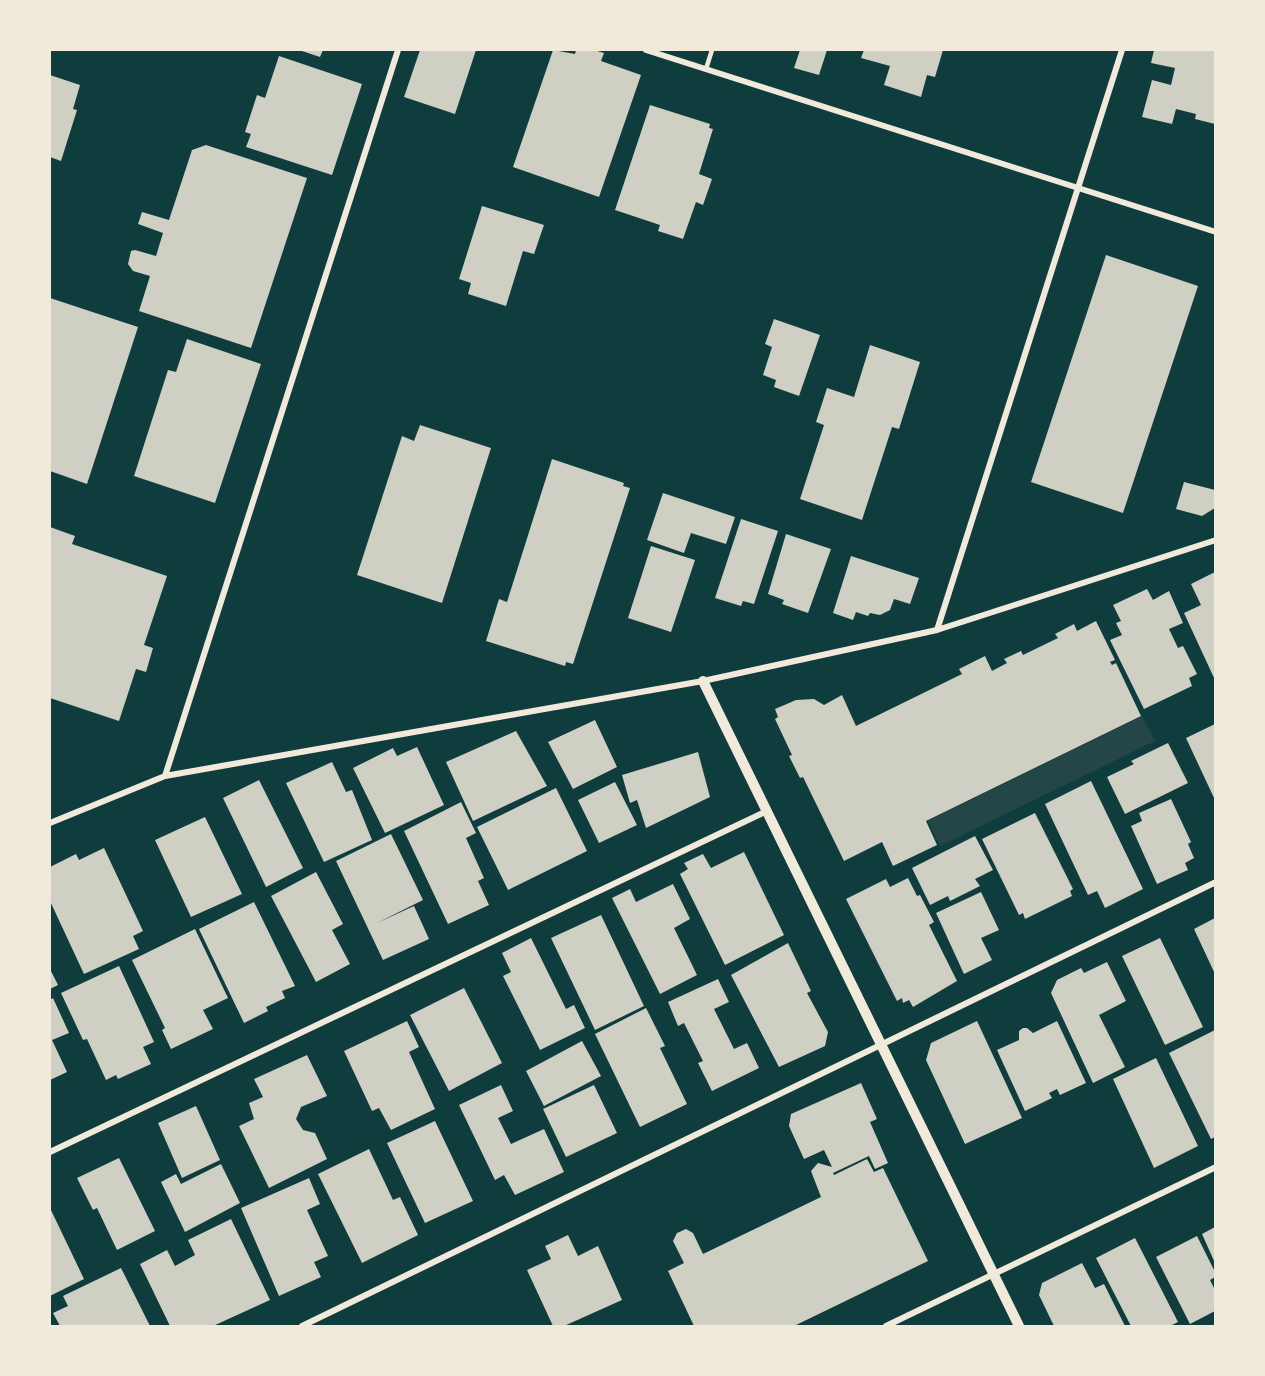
<!DOCTYPE html>
<style>
body{margin:0}
#map{position:relative;width:1265px;height:1376px;overflow:hidden;background:#0f3d3e;font-family:"Source Serif 4",serif}
canvas{display:block}
.frame{position:absolute;inset:0;border:51px solid #f1e9da;pointer-events:none}
</style>
<div id="map">
<canvas width="1265" height="1376"></canvas>
<div class="frame"></div>
</div>
<script>
const ctx = document.querySelector('canvas').getContext('2d');
ctx.lineJoin = 'round';
function paint(path, color) {
  ctx.fillStyle = color;
  ctx.fill(path, 'evenodd');
}
function strokePath(path, color, width, dash) {
  ctx.strokeStyle = color;
  ctx.lineWidth = width;
  ctx.lineCap = dash ? 'butt' : 'round';
  ctx.setLineDash(dash || []);
  ctx.stroke(path);
}
paint(new Path2D(`
 M1142,716L1155,741L940,846L928,821Z`), '#244646');
paint(new Path2D(`
 M299,50H323L320,57Z
 M420,50H476L455,114L404,97Z
 M553,50L575,54L576,50H594L604,53L601,61L641,75L599,197L513,167Z
 M800,50H827L819,75L794,68Z
 M864,50H943L935,77L927,75L921,97L884,85L890,66L861,58Z
 M1154,50H1215V124L1195,119L1196,114L1176,109L1172,124L1142,117L1152,80L1171,85L1175,68L1151,63Z
 M279,56L362,84L332,175L246,147L251,134L245,132L257,95L265,98Z
 M50,75L80,85L73,109L77,110L61,161L50,157Z
 M650,105L710,124L709,128L713,129L699,174L712,179L703,205L696,202L683,239L658,231L660,225L615,210Z
 M206,145L307,178L251,348L139,311L150,276L133,271L128,264L131,251L135,250L156,256L163,233L138,224L142,212L169,220L192,150Z
 M482,206L544,225L534,254L523,251L506,306L468,294L471,283L459,279Z
 M1106,255L1198,286L1123,513L1031,482Z
 M50,298L138,327L87,484L50,471Z
 M774,319L820,335L799,396L774,387L776,380L763,375L772,347L765,344Z
 M187,339L261,364L215,503L134,476L168,370L176,372Z
 M870,345L920,362L899,429L892,427L862,520L800,499L824,425L816,422L827,388L854,397Z
 M420,425L491,448L442,603L357,575L402,436L414,441Z
 M552,459L624,483L623,486L630,488L573,664L566,662L565,666L486,641L499,599L507,602Z
 M1184,482L1215,490V508L1202,516L1176,509Z
 M663,493L735,517L726,544L691,533L684,553L647,540Z
 M741,519L778,531L754,604L743,601L741,606L715,598Z
 M50,527L75,536L72,544L167,576L144,645L153,648L146,672L136,669L119,721L50,698Z
 M786,534L831,549L808,613L782,604L784,600L768,594Z
 M651,546L695,560L671,632L628,618Z
 M851,556L919,578L910,604L894,599L890,610L880,615L870,613L868,616L856,612L853,620L833,613Z
 M1215,572V680L1184,613L1201,605L1191,584Z
 M1147,589L1153,600L1169,591L1183,623L1169,629L1178,648L1183,646L1197,674L1189,678L1192,686L1144,709L1110,640L1122,635L1116,623L1121,621L1113,605Z
 M1096,621L1115,660L1110,662L1112,665L1116,663L1141,716L926,821L937,845L893,866L882,842L844,861L803,777L800,778L789,756L792,755L775,719L778,717L775,709L796,700L814,699L824,705L842,695L856,726L962,674L959,669L985,656L992,671L1007,663L1004,659L1021,651L1023,655L1058,638L1055,634L1074,624L1077,631Z
 M595,720L617,767L573,789L548,742Z
 M1215,724V800L1186,738Z
 M516,731L547,786L473,821L446,762Z
 M1168,743L1188,783L1125,814L1107,777L1134,764L1131,761Z
 M417,747L444,805L385,833L353,768L393,748L397,756Z
 M698,752L710,797L646,828L637,800L630,803L622,775Z
 M332,762L346,792L352,790L372,840L324,862L286,783Z
 M259,780L303,868L266,887L223,798Z
 M1091,781L1143,889L1105,908L1097,891L1088,895L1045,804Z
 M615,782L637,825L599,843L578,800Z
 M556,788L587,851L508,890L477,827Z
 M1171,799L1191,842L1188,844L1194,858L1185,863L1188,870L1157,884L1131,826L1142,821L1139,813Z
 M461,802L476,833L466,838L484,878L478,881L489,905L448,924L404,831Z
 M1035,813L1073,889L1070,891L1072,896L1025,919L1023,913L1019,915L982,839Z
 M205,817L242,894L191,917L155,840Z
 M391,834L423,900L377,923L414,906L429,939L383,960L336,861Z
 M975,836L993,870L975,879L980,886L950,901L948,896L930,905L912,868Z
 M104,848L143,931L133,936L139,949L84,974L50,901V867L76,854L79,860Z
 M744,852L784,935L725,965L680,874L688,869L684,863L703,854L711,868Z
 M316,872L343,924L332,930L350,964L316,982L271,896Z
 M908,878L917,896L920,895L934,922L929,925L957,981L913,1007L909,1000L903,1003L902,998L897,1001L846,899L886,879L890,887Z
 M673,884L690,919L674,928L697,975L660,994L612,898L630,889L636,902Z
 M981,892L999,930L981,938L992,960L964,974L936,913Z
 M254,902L295,986L282,991L285,998L266,1007L268,1011L244,1023L199,929Z
 M601,915L644,1006L595,1030L551,938Z
 M1215,918V974L1194,929Z
 M195,929L228,998L203,1010L213,1029L171,1049L162,1030L165,1028L132,960Z
 M531,938L566,1009L574,1005L585,1028L540,1050L503,976L511,972L502,953Z
 M1160,938L1203,1027L1165,1045L1122,956Z
 M788,943L811,991L807,993L828,1032L825,1046L779,1067L731,975Z
 M1107,962L1126,1001L1099,1015L1125,1067L1093,1083L1051,993L1057,980L1081,968L1084,973Z
 M119,966L154,1042L143,1047L151,1064L118,1079L116,1075L106,1080L87,1039L83,1040L61,993Z
 M50,969L58,985L50,989Z
 M718,979L729,1002L714,1009L734,1049L747,1043L759,1068L712,1091L698,1063L703,1061L684,1023L678,1026L668,1002Z
 M464,988L502,1063L449,1091L410,1015Z
 M53,998L69,1033L52,1040L67,1072L50,1080V1000Z
 M646,1008L665,1046L660,1048L687,1104L640,1127L595,1034Z
 M407,1021L419,1047L409,1052L435,1109L391,1130L379,1108L372,1111L344,1051Z
 M977,1021L1022,1118L965,1144L926,1060L931,1043Z
 M1057,1021L1086,1083L1060,1095L1057,1089L1049,1093L1052,1098L1025,1111L997,1050L1019,1040V1031L1023,1028H1027L1033,1033Z
 M1215,1030V1137L1211,1139L1169,1053Z
 M582,1041L601,1076L544,1106L526,1071Z
 M307,1055L327,1096L301,1107L296,1119L303,1130L315,1133L327,1159L269,1188L239,1126L254,1119L249,1103L263,1097L254,1079Z
 M1156,1058L1198,1146L1154,1168L1113,1079Z
 M861,1083L877,1119L870,1122L888,1163L875,1169L869,1156L833,1173L834,1175L867,1159L874,1172L883,1168L928,1261L794,1326H694L668,1271L684,1263L673,1241L677,1233L686,1229L693,1233L703,1254L821,1197L811,1171L818,1163L832,1167L824,1150L804,1159L789,1126L791,1114Z
 M501,1085L513,1111L498,1118L511,1144L544,1129L564,1172L515,1195L504,1175L495,1180L459,1105Z
 M594,1085L617,1133L566,1157L543,1109Z
 M196,1106L220,1160L182,1178L158,1123Z
 M435,1121L473,1201L425,1223L387,1143Z
 M369,1149L393,1200L400,1197L418,1235L362,1263L318,1174Z
 M119,1158L155,1231L117,1250L97,1208L93,1210L77,1178Z
 M221,1164L240,1203L185,1232L161,1182L176,1174L181,1184Z
 M309,1178L320,1204L307,1210L328,1256L314,1262L321,1277L279,1296L241,1208Z
 M50,1208L84,1279L50,1296Z
 M231,1219L270,1300L213,1326H170L140,1264L167,1250L175,1266L195,1255L188,1240Z
 M1215,1227V1263L1202,1234Z
 M568,1235L578,1256L598,1246L622,1300L564,1326H553L527,1270L551,1259L545,1246Z
 M1197,1236L1215,1272V1277L1210,1280L1215,1290V1311L1190,1324L1156,1257Z
 M1135,1238L1178,1322L1170,1326H1131L1096,1258Z
 M1082,1263L1095,1288L1104,1284L1125,1326H1054L1039,1295L1042,1283Z
 M121,1268L150,1326H60L53,1313L68,1306L63,1296Z`), '#cfcfc3');
strokePath(new Path2D(`
 M706,69L712,50`), '#f1e9da', 4.5);
strokePath(new Path2D(`
 M646,50L1216,232
 M937,630L1122,50
 M165,776L398,50
 M50,823L165,776L703,681L937,630L1216,540
 M50,1152L767,811
 M302,1326L1216,882
 M886,1326L1216,1167`), '#f1e9da', 6);
strokePath(new Path2D(`
 M703,681L1019,1326`), '#f1e9da', 10);
</script>
